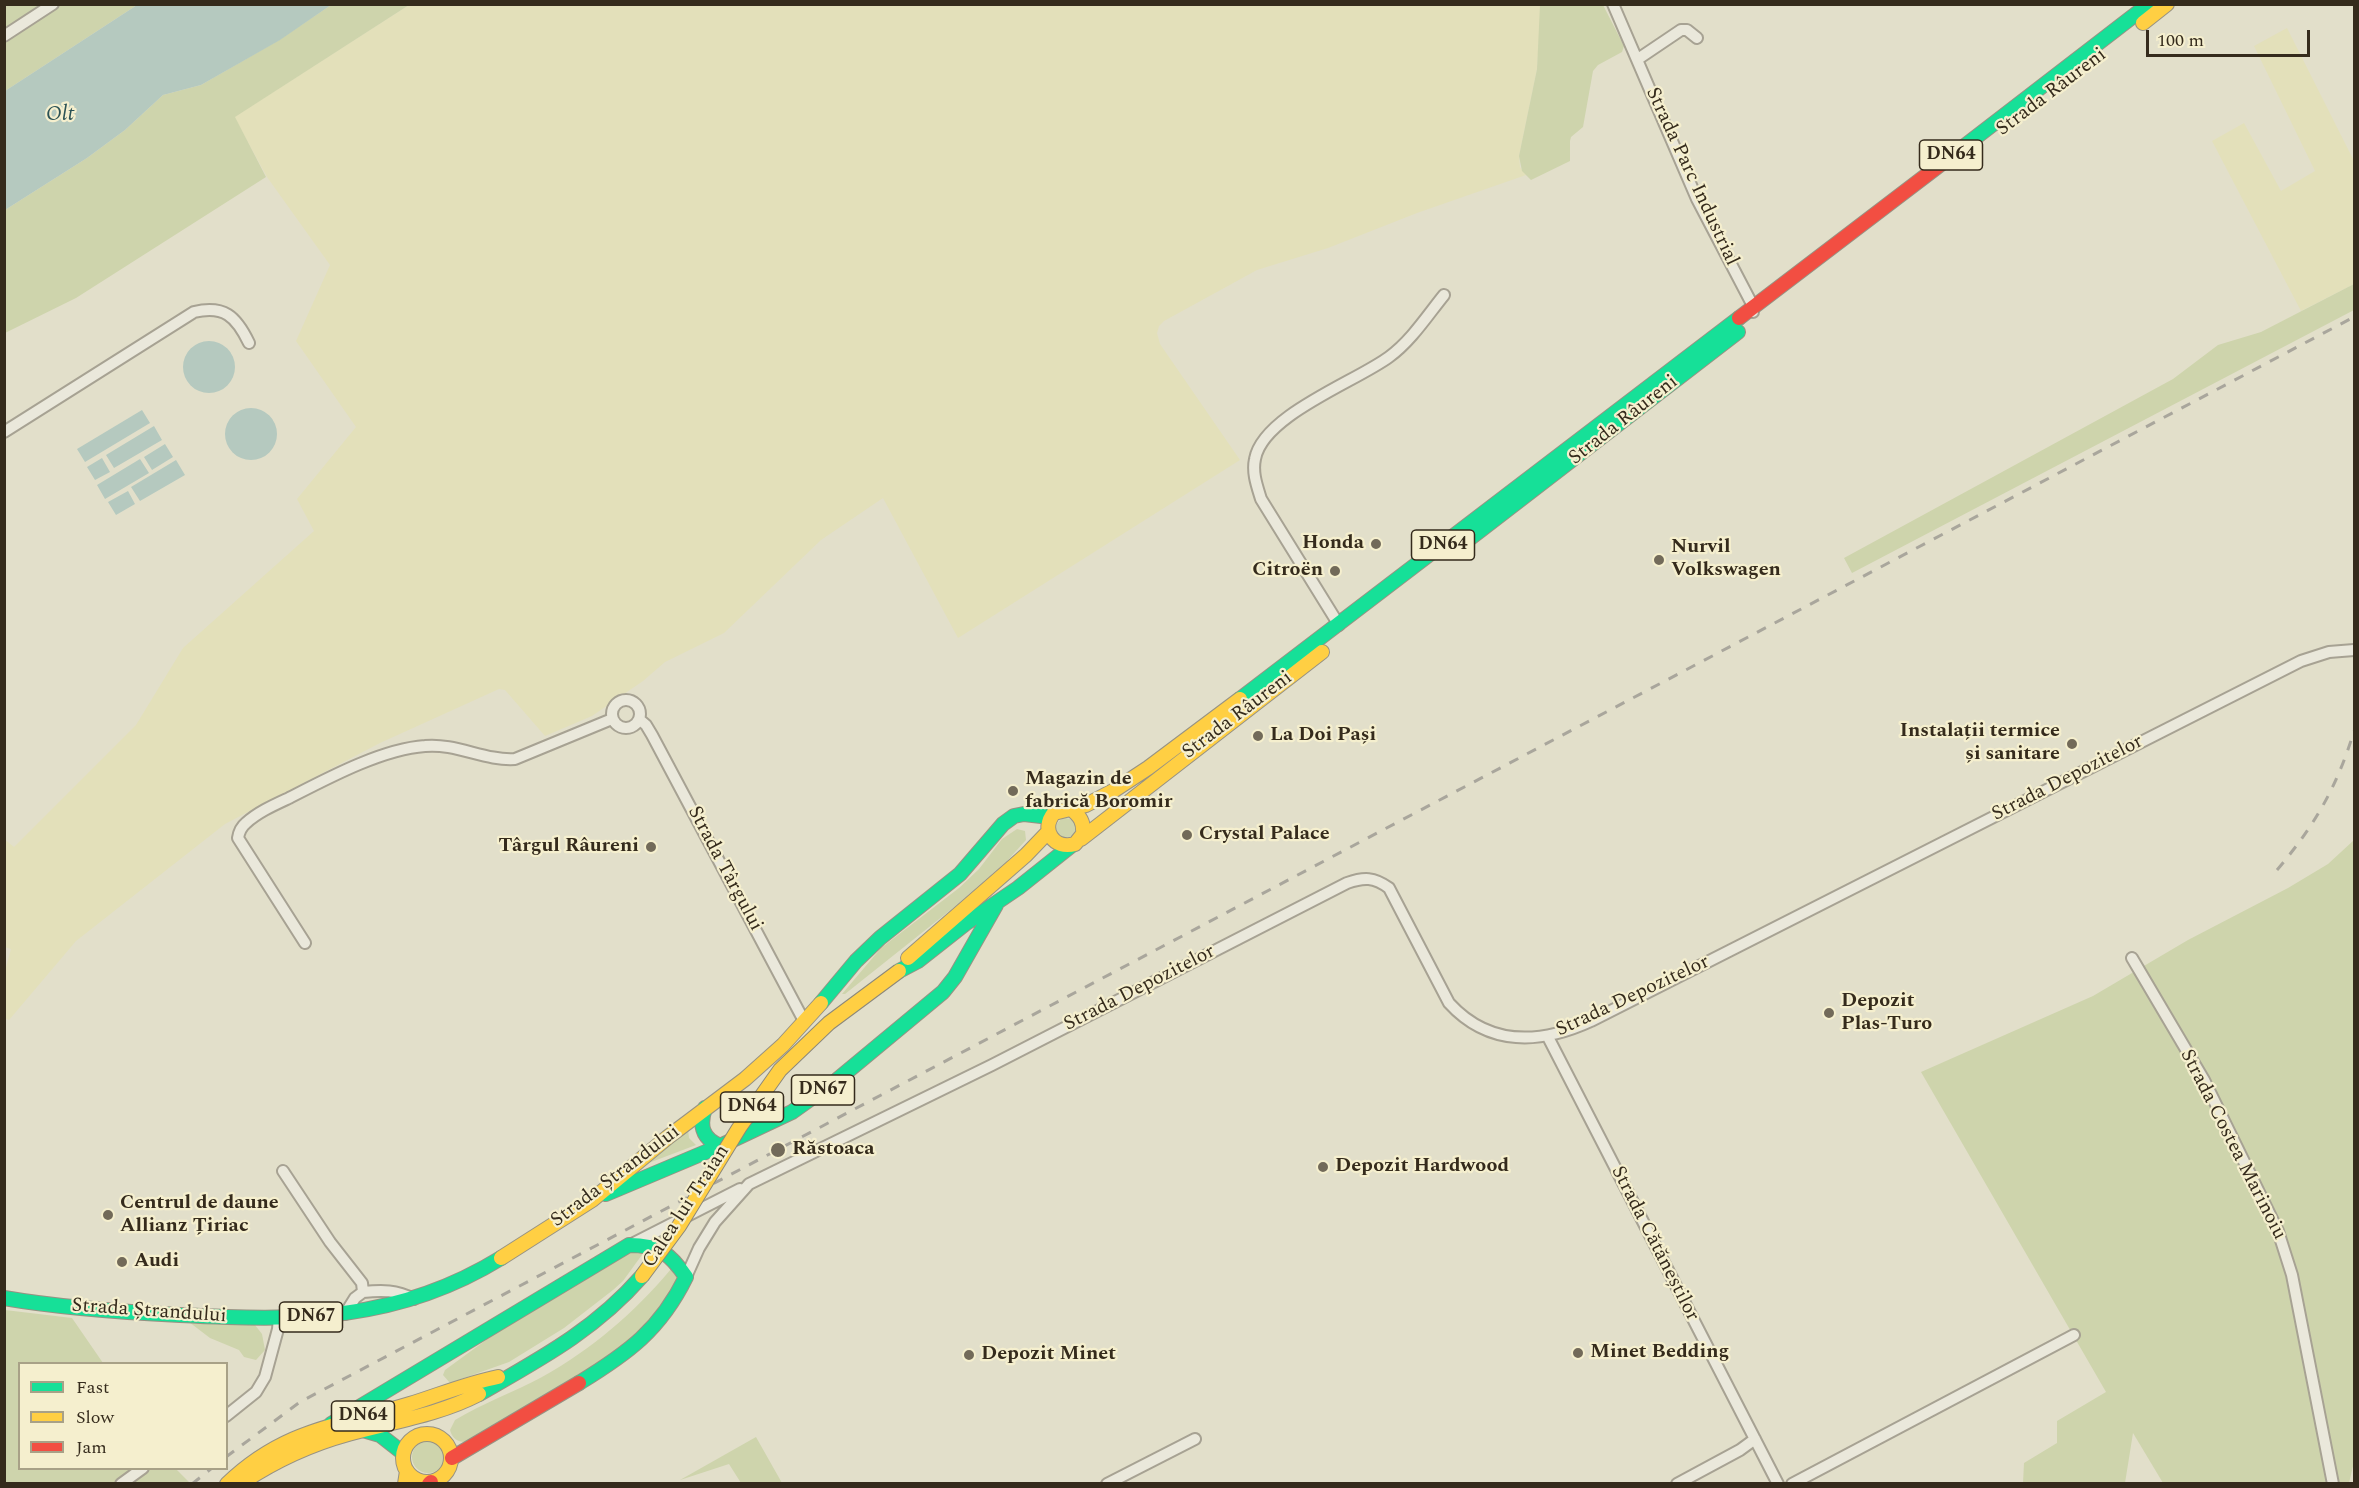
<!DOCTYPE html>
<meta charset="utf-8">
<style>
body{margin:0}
#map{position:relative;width:2359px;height:1488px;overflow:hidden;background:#e2dfca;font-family:Spectral,serif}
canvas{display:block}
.frame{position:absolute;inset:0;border:6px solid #352b1c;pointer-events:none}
.legend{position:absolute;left:18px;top:1362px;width:210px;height:108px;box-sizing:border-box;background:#f5efce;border:2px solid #a8a187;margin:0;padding:8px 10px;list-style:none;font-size:18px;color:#352b1c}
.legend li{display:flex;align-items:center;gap:12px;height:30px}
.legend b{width:30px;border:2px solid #a8a187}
.scale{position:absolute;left:2146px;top:30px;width:164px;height:27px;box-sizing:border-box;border:3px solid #352b1c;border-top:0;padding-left:8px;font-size:18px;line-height:21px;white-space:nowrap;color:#352b1c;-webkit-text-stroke:4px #f5efce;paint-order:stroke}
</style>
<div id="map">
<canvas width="2359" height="1488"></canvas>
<div class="frame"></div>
<ul class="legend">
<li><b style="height:8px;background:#16e098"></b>Fast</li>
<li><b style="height:8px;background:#ffcf43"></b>Slow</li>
<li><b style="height:8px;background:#f24e42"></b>Jam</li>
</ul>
<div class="scale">100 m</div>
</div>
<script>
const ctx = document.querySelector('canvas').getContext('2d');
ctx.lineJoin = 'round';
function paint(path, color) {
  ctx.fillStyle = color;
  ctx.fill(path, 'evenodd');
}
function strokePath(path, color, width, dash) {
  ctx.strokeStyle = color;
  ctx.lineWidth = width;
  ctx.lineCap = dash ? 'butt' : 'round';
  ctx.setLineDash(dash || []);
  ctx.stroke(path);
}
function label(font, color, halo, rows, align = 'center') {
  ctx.font = font + ' Spectral,serif';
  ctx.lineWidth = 4.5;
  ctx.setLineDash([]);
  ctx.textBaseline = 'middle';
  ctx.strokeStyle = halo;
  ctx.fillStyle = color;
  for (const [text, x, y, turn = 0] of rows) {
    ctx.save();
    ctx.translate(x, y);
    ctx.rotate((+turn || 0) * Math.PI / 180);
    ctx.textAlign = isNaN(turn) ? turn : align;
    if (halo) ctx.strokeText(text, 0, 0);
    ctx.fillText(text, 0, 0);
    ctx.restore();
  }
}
paint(new Path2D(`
 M409,5H1540V25L1537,69L1519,156L1520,167L1526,175L1417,213L1328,248L1257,270L1164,321L1159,326L1157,333L1160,344L1240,460L958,638L883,498L821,540L724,633L665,662L643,681L592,716L545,736L505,690L499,689L380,743L225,824L76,941L9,1020L4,1018L5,971L11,949L5,947L4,839L14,847L136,725L183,648L314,531L297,499L356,427L296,341L330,265L267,177L234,117Z
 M2287,28L2354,161V284L2301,311L2212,141L2244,123L2281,191L2315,171L2254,46Z`), '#e3e0ba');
paint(new Path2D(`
 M5,4L137,5L5,91Z
 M331,5H409L235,117L266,177L76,298L5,333V210L87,158L125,130L163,95L201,85L279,40Z
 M1540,5H1603L1624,46L1622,52L1598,65L1593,71L1583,127L1571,137L1570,141V161L1531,180L1522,171L1519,156L1537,69Z
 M2354,284V310L1852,573L1844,558L2173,379L2218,345L2261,332Z
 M1056 828a10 10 0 1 1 20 0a10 10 0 1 1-20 0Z
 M1017,829L1025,831L1026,840L1007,861L953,908L845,994H842L881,948L959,888L979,869L1002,839Z
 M2354,840V1462L2349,1483H2163L2133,1433L2125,1483H2023L2024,1463L2057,1443V1421L2106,1392L1921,1072L2093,996L2188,940L2288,888L2328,864Z
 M688,1129L689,1138L696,1145L646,1164Z
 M629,1252H644L623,1281L613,1290L564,1328L509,1362L450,1383L443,1375L445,1370L493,1335Z
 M671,1269L679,1276L657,1317L603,1361L465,1442C457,1442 452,1438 450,1430L455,1420C483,1403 514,1392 542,1377C592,1349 634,1313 671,1269Z
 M5,1310L72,1318L103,1363L20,1364V1468L176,1469L190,1483L5,1484Z
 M189,1322L255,1325L262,1334L265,1350L256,1360L244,1357L239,1350L210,1338Z
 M756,1437L782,1483H741L729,1464L680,1480Z
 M412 1457a16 16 0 1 1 32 0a16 16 0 1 1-32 0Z`), '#ced4ac');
paint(new Path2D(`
 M137,5H331L280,40L201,85L163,95L125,130L87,158L5,210V91Z
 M183 367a26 26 0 1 1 52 0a26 26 0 1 1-52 0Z
 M225 434a26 26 0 1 1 52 0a26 26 0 1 1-52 0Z
 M142,410L150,423L85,462L77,449Z
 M154,426L162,440L114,468L106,455Z
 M165,444L173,457L152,470L144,457Z
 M102,458L110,472L95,480L87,467Z
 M140,459L149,473L105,499L97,485Z
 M176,460L185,475L140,501L131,487Z
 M128,491L135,504L116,515L108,502Z`), '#b5c9bf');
const street = new Path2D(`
 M1613,4L1697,199L1753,306V312
 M4,36L53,4
 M1638,59L1681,30H1687L1697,38
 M4,432L194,312C224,305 236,316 249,343
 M1339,625L1261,499C1257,486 1252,473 1255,459C1263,415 1357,381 1389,357C1411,341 1427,316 1444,295
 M612 714a14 14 0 1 1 28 0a14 14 0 1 1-28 0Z
 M639,719L646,725L652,735L804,1021
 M305,943L238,838C239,832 241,827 246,823C258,812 274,805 289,798C328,778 382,749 425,746C456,743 485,761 515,759L612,719
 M2132,958L2204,1080L2278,1231L2292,1275L2333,1484
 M1548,1037L1778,1484
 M283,1171L330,1242L362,1283L363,1292L355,1298L345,1314
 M634,1243L740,1189
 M686,1277L699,1248L715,1222L749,1184L992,1065L1347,883C1364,877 1374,877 1389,888L1449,1003C1489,1047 1541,1044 1591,1021L2301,661L2329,652L2354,650
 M363,1292C383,1290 396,1290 414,1299
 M226,1416L256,1392L265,1377L278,1329L279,1317
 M121,1484L143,1468
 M1107,1484L1195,1439
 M1677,1484L1740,1450L1755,1439
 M1792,1484L2074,1335`);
const fast = new Path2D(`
 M1949,158L2149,4
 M1464,543L1738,332
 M1240,699L1739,318
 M899,971L918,961L965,924L1018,888L1072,845
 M821,1003L856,961L880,938L960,874L1003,824L1014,816L1024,814L1050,817
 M705,1108C699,1126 702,1138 720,1146
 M606,1194L720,1146L792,1112L837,1080L943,992L955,977L996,905
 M4,1298C62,1308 121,1312 180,1315C298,1321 397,1322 501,1258
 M479,1394C540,1359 595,1330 642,1276
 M331,1424L629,1245C658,1245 670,1253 686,1277C660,1330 628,1353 579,1383
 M363,1430L380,1435L403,1453`);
const slow = new Path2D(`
 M2143,23L2167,4
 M1071,809C1080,816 1084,822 1083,834L1075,844C1054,850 1040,830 1054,813L1086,805L1113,791L1148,768L1240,699
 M1081,839L1322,652
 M908,958L1026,855L1048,832
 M501,1258L592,1200L668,1137L745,1079L783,1045L821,1003
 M403 1458a24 24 0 1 1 48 0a24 24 0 1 1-48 0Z
 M227,1484C284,1429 338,1426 410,1404C439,1395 468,1383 498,1377
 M240,1484C274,1461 308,1445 348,1434C391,1422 439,1415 479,1394
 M405,1484L407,1471`);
const jam = new Path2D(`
 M1739,318L1949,158
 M452,1458L579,1383
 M429,1484L431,1482`);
strokePath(street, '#a7a293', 14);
strokePath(fast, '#979283', 16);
strokePath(slow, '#979283', 16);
strokePath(jam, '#979283', 16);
strokePath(street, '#eae8db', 10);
strokePath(fast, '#16e098', 14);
strokePath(slow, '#ffcf43', 14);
strokePath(jam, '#f24e42', 14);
strokePath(new Path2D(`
 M2277,870C2315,825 2337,787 2354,731
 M226,1457L300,1402L2354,317
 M192,1484L212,1468`), '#a9a69c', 3, [10, 10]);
const slowBridge = new Path2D(`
 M642,1276L679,1226L739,1128L780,1070L829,1023L899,971`);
strokePath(slowBridge, '#8c887a', 16, []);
strokePath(slowBridge, '#ffcf43', 14);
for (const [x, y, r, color] of [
 [1376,544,6,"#726a59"],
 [1659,560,6,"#726a59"],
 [1335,571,6,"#726a59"],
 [1258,736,6,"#726a59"],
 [2072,744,6,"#726a59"],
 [1013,791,6,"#726a59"],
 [1187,835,6,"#726a59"],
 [651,847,6,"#726a59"],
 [1829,1013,6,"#726a59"],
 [778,1150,8,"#726a59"],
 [1323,1167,6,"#726a59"],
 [108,1215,6,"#726a59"],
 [122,1262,6,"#726a59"],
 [1578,1353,6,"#726a59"],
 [969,1355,6,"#726a59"]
]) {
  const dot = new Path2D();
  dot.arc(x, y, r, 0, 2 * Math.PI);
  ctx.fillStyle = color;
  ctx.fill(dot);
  strokePath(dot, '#f5efce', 2);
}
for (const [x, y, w] of [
 [1951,155,63],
 [1443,545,63],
 [823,1090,63],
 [752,1107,63],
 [311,1317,63],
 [363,1416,63]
]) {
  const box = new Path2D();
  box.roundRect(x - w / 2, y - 15, w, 30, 4.5);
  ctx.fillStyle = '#f5efce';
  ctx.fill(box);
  strokePath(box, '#352b1c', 1.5);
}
label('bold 18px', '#352b1c', null, [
 ["DN64",1951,155],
 ["DN64",1443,545],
 ["DN67",823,1090],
 ["DN64",752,1107],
 ["DN67",311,1317],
 ["DN64",363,1416]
]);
label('20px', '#352b1c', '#f5efce', [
 ["Strada Râureni",2052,93,-37],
 ["Strada Parc Industrial",1691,177,65],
 ["Strada Râureni",1624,421,-38],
 ["Strada Râureni",1238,716,-37],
 ["Strada Depozitelor",2068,779,-27],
 ["Strada Târgului",724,869,62],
 ["Strada Depozitelor",1140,989,-27],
 ["Strada Depozitelor",1633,997,-25],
 ["Strada Costea Marinoiu",2232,1145,63],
 ["Strada Ștrandului",616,1177,-37],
 ["Calea lui Traian",687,1207,-57],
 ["Strada Cătăneștilor",1654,1244,63],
 ["Strada Ștrandului",149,1312,4]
]);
label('bold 20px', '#352b1c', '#f5efce', [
 ["Honda",1364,544,"right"],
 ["Nurvil",1671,548],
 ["Volkswagen",1671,571],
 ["Citroën",1323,571,"right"],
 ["Instalații termice",2060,732,"right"],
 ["și sanitare",2060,755,"right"],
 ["La Doi Pași",1270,736],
 ["Magazin de",1025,780],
 ["fabrică Boromir",1025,803],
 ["Crystal Palace",1199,835],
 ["Târgul Râureni",639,847,"right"],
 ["Depozit",1841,1002],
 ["Plas-Turo",1841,1025],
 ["Răstoaca",792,1150],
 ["Depozit Hardwood",1335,1167],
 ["Centrul de daune",120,1204],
 ["Allianz Țiriac",120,1227],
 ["Audi",134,1262],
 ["Minet Bedding",1590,1353],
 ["Depozit Minet",981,1355]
], 'left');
label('italic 21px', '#2b5255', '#f5efce', [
 ["Olt",60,116]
]);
</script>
